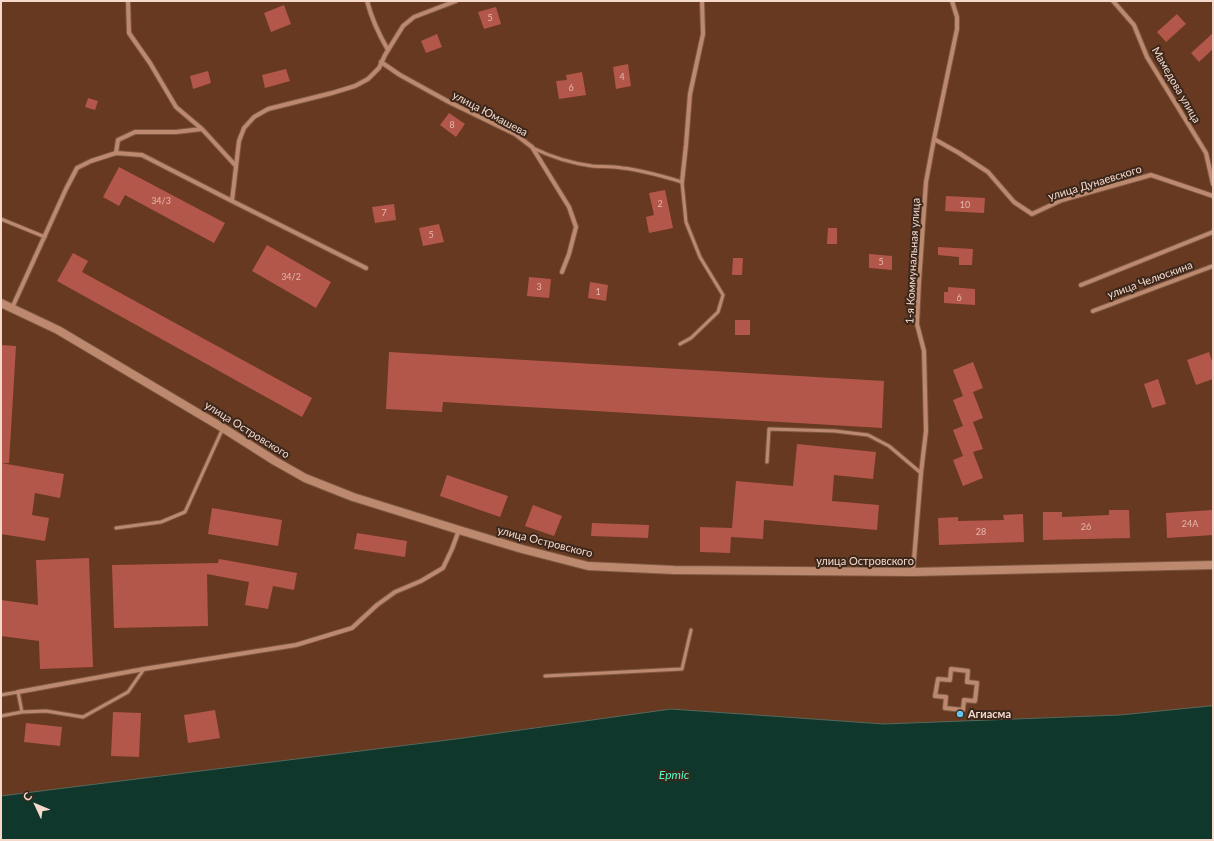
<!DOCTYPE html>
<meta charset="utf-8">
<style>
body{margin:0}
#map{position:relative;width:1214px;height:841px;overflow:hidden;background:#663920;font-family:Lato,sans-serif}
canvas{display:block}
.frame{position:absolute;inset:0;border:2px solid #f5d9cb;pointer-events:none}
.north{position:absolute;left:16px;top:785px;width:40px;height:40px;-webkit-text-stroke:3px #3c271c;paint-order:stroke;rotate:314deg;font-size:11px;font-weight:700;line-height:16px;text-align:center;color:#f5d9cb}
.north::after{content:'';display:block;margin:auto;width:14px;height:18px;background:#f5d9cb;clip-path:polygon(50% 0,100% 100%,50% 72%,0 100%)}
</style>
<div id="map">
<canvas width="1214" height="841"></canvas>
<div class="frame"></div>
<div class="north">С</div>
</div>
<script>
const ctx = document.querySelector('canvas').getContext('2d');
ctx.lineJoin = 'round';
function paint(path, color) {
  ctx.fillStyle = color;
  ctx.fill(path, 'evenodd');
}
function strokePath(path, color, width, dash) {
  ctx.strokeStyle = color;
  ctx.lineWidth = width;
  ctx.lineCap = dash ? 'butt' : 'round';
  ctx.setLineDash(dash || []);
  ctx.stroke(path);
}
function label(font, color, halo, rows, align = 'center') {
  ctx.font = font + ' Lato,sans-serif';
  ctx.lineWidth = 4;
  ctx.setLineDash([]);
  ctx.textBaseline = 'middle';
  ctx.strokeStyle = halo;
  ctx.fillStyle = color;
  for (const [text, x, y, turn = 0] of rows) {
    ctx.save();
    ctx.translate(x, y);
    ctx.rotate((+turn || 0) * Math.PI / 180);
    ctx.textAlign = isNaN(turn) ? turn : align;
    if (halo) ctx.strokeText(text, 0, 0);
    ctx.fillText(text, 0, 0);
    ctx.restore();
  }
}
const water = new Path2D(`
 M1213,706V840H1V796L456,739L671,709L884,724L1120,715Z`);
paint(water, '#10372b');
strokePath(water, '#55685b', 1);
paint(new Path2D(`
 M284,5L291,24L271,32L264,13Z
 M496,7L501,24L484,29L478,12Z
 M1177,14L1186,24L1166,42L1157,32Z
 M1213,33V49L1199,62L1191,53Z
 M437,34L442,47L426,53L421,41Z
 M628,64L631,86L616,89L613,67Z
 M286,69L290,81L265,88L262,75Z
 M208,71L211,83L193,89L190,76Z
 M582,72L586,95L559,99L556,81L567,80L566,75Z
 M88,98L98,101L95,110L85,107Z
 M449,113L465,124L456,137L440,125Z
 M119,167L225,223L214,243L125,195L119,206L103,197Z
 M665,190L673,228L649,233L646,217L654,215L649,193Z
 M946,196L985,198L984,213L945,211Z
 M394,204L396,220L375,223L372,207Z
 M439,224L444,242L423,246L419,228Z
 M828,228H837V244H827Z
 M267,245L331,282L316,308L252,271Z
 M938,247L973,249L972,265H959V257L938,255Z
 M73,253L88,261L82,272L312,398L302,417L57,281Z
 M869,254L892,256V270L869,268Z
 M733,258H743L742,275H732Z
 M529,277L551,279L549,298L527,296Z
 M590,282L608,285L606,301L588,298Z
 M948,287L975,289V305L944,303V292H948Z
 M735,320H750V335H735Z
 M1,345L16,346L9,463H1Z
 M389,352L884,381L882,428L443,402L442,412L386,409Z
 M1209,352L1213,364V379L1196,385L1187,360Z
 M973,362L983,388L973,392L983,418L973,422L983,449L973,452L983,478L963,486L953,460L963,456L953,430L963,426L953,400L963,396L953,370Z
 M1158,379L1166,404L1152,408L1144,384Z
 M797,444L876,452L873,479L834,475L832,501L879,505L877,530L764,520L763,539L731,537L730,553L700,552V527L732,528L736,481L793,486Z
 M1,463L64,474L60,498L35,493L32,515L49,518L45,541L1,534Z
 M447,475L508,496L500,517L440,496Z
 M533,505L562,516L554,536L525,526Z
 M212,508L282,520L278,546L208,534Z
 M1109,510H1129L1130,538L1043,540V512H1062V517L1109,515Z
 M1213,510V535L1167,538L1166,513Z
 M1023,514L1024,542L939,545L938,518L958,517V521L1004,520L1003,515Z
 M592,523L649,525L648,538L591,536Z
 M357,533L407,541L405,557L354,549Z
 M89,558L93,667L40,669L39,641L1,636V600L38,605L36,560Z
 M219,559L297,573L294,590L273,586L268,609L245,605L249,582L207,574L208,626L114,628L112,565L218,563Z
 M215,710L220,738L188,743L184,715Z
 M113,712L141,713L139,757L111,756Z
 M26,723L62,727L60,746L24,742Z`), '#b4574b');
const lane = new Path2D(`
 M533,148C551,157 571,163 592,166C602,167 612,166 622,168C643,170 662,176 682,182L686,222L700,257L723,295L718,312L691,338L680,344
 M1,219L45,237
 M767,462L769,429L835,431L868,435L889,446L921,473
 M116,528L161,522L185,512L223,428
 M545,676L682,669L691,630
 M1,695L18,692L22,712L1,716
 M22,712L46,711L83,717L128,692L144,669`);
const street = new Path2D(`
 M367,1C372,20 378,33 388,50
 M1113,1L1134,25L1147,57L1206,153L1213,184
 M381,62L400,75L449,102L515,134L532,147L569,207L576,227L569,254L562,272
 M202,129L235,165
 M934,139L959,153L988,172L1014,202L1032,214L1062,200L1151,175L1213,196
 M116,153L142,155L232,201
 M682,182L686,145L690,94L703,34L702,1
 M366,268L232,201L239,141L244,128L254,117L268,109L332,93L355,86L368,79L379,68L385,55L403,26L414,17L456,1
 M1081,285L1213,232
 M12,308L66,189L77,168L91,161L116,153L118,140L135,132H176L202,129L176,107L150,63L129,33L128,1
 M1093,311L1213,266
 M913,572L921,473L926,431L924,351L917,324L919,282L926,182L934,139L957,29V17L952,1
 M951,669L968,671L967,682L977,683L975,701L964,700L963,710L945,708L946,697L935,696L938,679L950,680Z
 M18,692L144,669L296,645L352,628L377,605L395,592L421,581L443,568L452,549L459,530`);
const secondary = new Path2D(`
 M1,303L58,330L223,428L275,461L305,478L353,497L459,530L522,549L588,566L674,570L913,572L1213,565`);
strokePath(lane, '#7d5740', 5);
strokePath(street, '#7d5740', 6);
strokePath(secondary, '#7d5740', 10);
strokePath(lane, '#bc896e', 3);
strokePath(street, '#bc896e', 4);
strokePath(secondary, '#bc896e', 8);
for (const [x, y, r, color] of [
 [960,714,4,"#65c5ee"]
]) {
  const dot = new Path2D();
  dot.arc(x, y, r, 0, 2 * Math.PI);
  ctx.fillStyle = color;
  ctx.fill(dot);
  strokePath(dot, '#3c271c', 1.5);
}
label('9px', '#e5b8ab', null, [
 ["5",490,18],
 ["4",622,77],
 ["6",571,88],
 ["8",452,125],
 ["34/3",161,201],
 ["2",660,204],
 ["10",965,205],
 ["7",384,213],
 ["5",431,235],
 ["5",881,262],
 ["34/2",291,277],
 ["3",539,287],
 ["1",598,292],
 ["6",959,298],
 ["24А",1190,524],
 ["26",1086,527],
 ["28",981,532]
]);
label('11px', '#f5d9cb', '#3c271c', [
 ["Мамедова улица",1176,85,60],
 ["улица Юмашева",490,114,28],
 ["улица Дунаевского",1095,183,-17],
 ["1-я Коммунальная улица",913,261,-87],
 ["улица Челюскина",1150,280,-20],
 ["улица Островского",247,430,32],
 ["улица Островского",545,542,14],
 ["улица Островского",865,561]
]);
label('bold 11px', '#f5d9cb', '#3c271c', [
 ["Агиасма",968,714]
], 'left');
label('italic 12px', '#53f8c6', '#3c271c', [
 ["Ертіс",674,775]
]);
</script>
